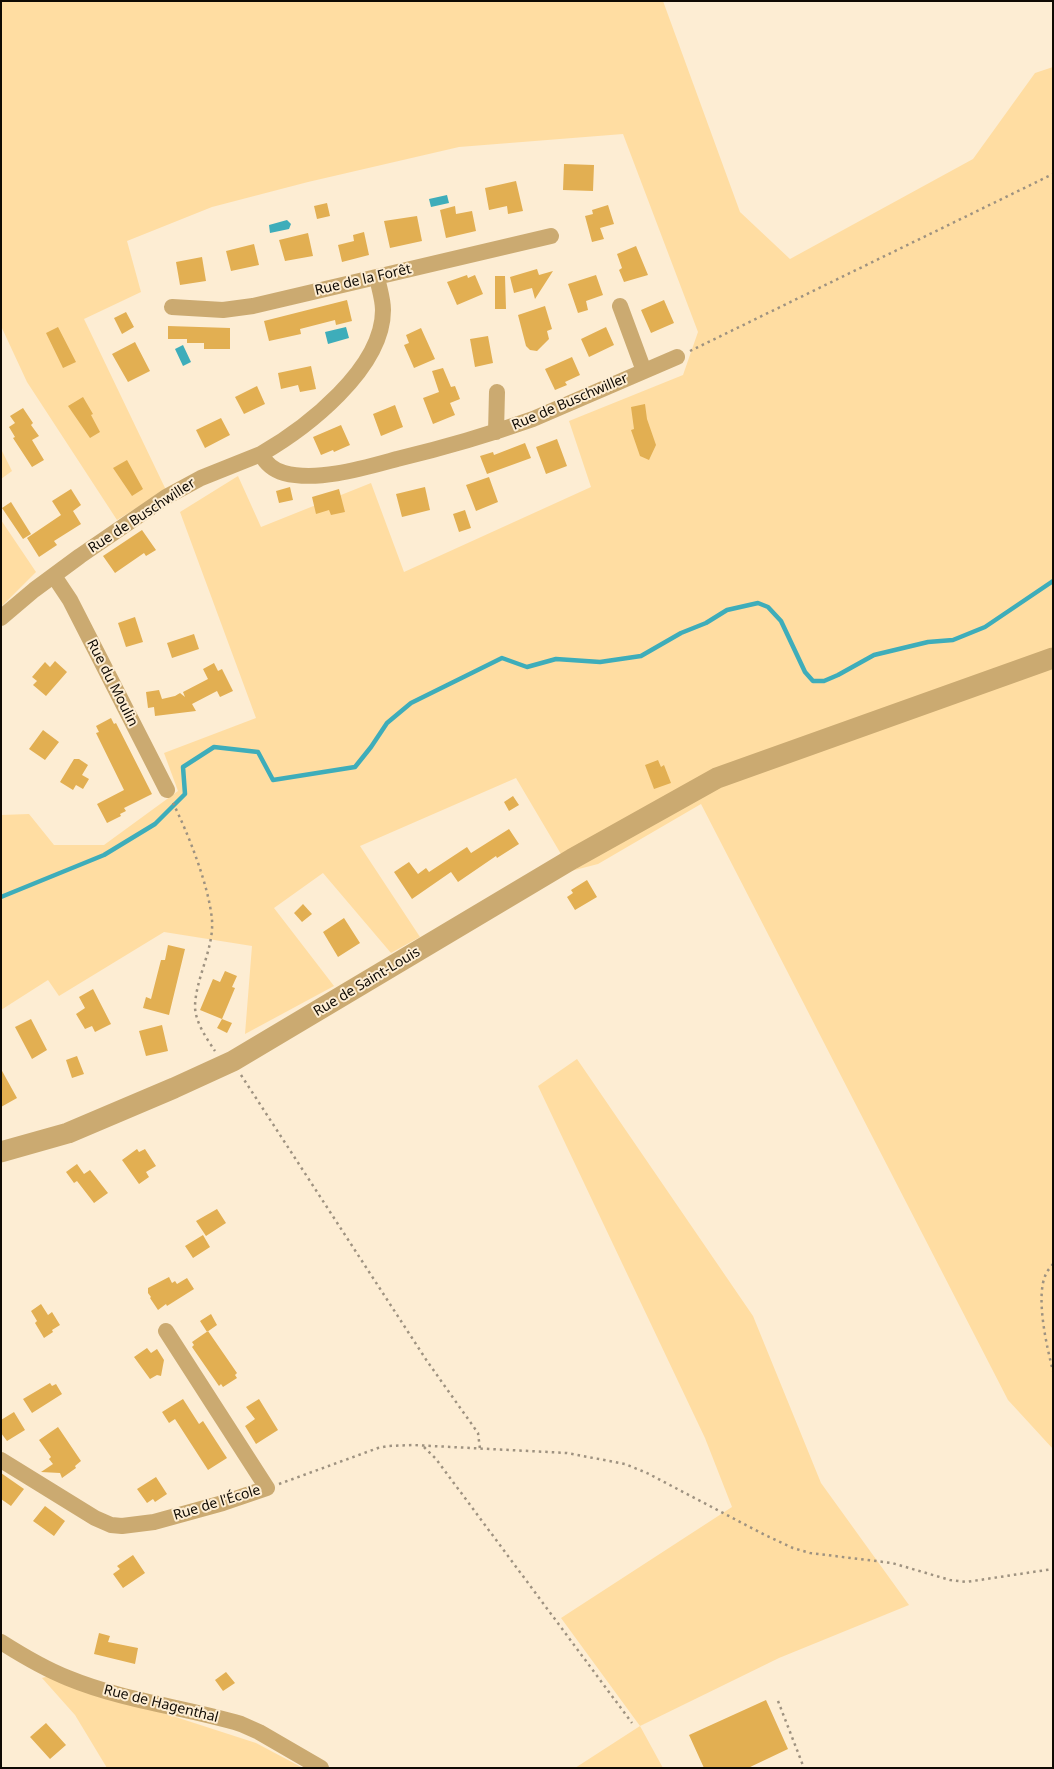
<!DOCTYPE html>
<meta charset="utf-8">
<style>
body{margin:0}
#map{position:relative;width:1054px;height:1769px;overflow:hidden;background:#fdedd3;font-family:"Noto Sans",sans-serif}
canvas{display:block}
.frame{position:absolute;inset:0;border:2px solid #0f0a03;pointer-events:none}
</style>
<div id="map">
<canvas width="1054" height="1769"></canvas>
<div class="frame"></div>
</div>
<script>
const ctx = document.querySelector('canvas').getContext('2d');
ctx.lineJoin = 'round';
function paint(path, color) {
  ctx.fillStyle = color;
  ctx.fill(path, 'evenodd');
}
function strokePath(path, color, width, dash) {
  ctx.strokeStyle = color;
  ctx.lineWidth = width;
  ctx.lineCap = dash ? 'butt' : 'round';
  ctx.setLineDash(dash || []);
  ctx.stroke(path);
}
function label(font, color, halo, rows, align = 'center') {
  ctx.font = font + ' "Noto Sans",sans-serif';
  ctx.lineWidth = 4;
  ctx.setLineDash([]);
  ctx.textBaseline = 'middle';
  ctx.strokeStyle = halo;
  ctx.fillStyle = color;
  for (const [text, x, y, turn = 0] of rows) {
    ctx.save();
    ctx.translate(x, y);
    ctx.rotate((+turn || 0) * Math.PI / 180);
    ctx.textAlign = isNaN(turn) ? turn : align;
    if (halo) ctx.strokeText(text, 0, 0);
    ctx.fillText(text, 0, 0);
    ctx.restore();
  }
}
paint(new Path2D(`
 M1,1H663L740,212L790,259L973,159L1035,73L1053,67V1449L1008,1400L701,804L598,864L571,871L516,778L360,846L420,937L391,953L323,873L274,908L334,986L245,1034L252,946L164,932L59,996L48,980L1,1010V815L29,814L54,845H104L178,791L164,753L256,718L180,512L238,476L261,527L371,483L404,572L591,487L569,421L683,375L698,332L623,134L459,147L308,182L212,207L127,241L141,292L84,319L166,490L117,520L27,382L1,326Z
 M1,449L12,471L1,479Z
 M1,520L36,572L1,607Z
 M577,1059L753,1316L821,1483L909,1605L779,1658L640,1726L663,1768H575L640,1726L561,1618L732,1507L705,1438L538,1086Z
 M49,1676L256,1743L303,1768H107L75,1715L42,1678Z`), '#ffdda2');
paint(new Path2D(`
 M447,195L449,203L431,207L429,199Z
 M287,220L291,224L289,229L270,233L269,225Z
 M346,327L349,338L328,344L325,332Z
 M183,345L191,362L183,366L175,349Z`), '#3eadba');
strokePath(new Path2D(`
 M1,897L104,855L155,824L185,794L183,767L214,747L258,752L273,780L355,767L371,747L387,723L411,703L502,658L527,667L556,659L600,662L641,656L681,633L706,623L727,610L758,603L768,607L781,621L805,672L813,681H824L838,675L874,655L928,642L953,640L985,627L1053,581`), '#3eadba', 4.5);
paint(new Path2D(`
 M564,164L594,165L593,191L563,190Z
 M516,181L523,211L508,214L507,206L489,210L485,188Z
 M327,203L330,216L317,219L314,206Z
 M608,205L614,224L600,228L604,239L592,242L585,216L593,214L592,210Z
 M455,206L456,214L472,211L476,231L446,238L440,210Z
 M417,216L422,241L390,248L384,221Z
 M364,232L369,255L342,262L338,245L354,241L353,235Z
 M308,233L313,256L285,261L279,240Z
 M254,244L259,265L231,271L226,251Z
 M636,246L648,275L624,282L619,270L622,268L617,254Z
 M202,257L206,281L180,285L176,262Z
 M537,269L539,275L553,271L535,299L532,288L514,293L510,277Z
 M467,275L468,278L475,275L483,294L457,305L447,282Z
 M596,275L603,295L586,301L588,310L578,313L568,284Z
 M495,276H505L506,309H495Z
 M347,300L352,321L336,325L335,320L300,329L301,334L269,341L264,321Z
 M664,300L674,323L651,333L641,310Z
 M545,306L552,329L547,331L549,339L537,351L530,350L526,346L518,315Z
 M126,312L134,327L122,334L114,318Z
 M168,326L230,328V349H204V343H187V339H168Z
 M58,327L76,362L63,368L46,333Z
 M606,327L614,345L589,357L581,339Z
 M421,328L435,359L414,368L404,345L409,343L406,335Z
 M488,336L493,363L475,367L470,339Z
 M135,342L150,371L128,382L112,354Z
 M572,357L580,375L565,382L567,385L555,390L545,369Z
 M311,366L316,389L300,392L298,385L281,389L278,373Z
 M443,368L451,387L455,386L460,399L450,403L455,415L433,424L423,398L439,392L432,371Z
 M257,386L265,404L244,414L235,397Z
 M83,397L93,414L91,415L100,432L90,438L68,406Z
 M645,404L647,419L656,445L649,460L640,456L631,430L634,429L631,407Z
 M395,405L403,427L381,436L373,414Z
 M23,408L33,423L31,425L39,436L32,440L44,460L32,467L13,438L15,437L9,427L15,423L10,416Z
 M221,418L230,435L205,448L196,430Z
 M341,425L350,445L334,452L333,450L321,455L313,437Z
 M557,439L567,466L546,474L536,447Z
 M525,443L531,458L487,474L480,456L493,452L494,455Z
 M127,460L143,489L132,496L113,468Z
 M489,477L498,502L476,511L466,485Z
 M290,487L293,500L279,503L276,491Z
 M425,487L430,510L402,517L396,494Z
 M71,489L81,505L73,511L81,524L54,541L57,545L39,557L27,538L61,515L52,501Z
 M339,489L345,512L331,515L329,510L316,514L312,497Z
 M11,502L31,534L23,539L2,508Z
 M465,510L471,528L459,532L453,514Z
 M142,530L156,550L146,556L144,553L115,573L103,556Z
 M135,617L143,642L126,647L118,623Z
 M194,634L199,649L172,658L167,643Z
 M55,661L67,672L46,696L33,685L37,681L32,677L45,662L50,667Z
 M214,663L218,671L222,669L233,691L220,697L217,691L192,704L196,711L155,716L154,707L148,708L146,692L159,690L162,699L175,696L180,693L185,697L183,692L208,679L203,669Z
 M111,718L114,724L116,723L152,794L124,808L126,811L120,814L121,816L107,823L97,804L124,790L96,733L99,732L96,726Z
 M43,730L59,742L45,760L29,749Z
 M74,759H79L88,765L82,775L89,779L83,789L76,785L73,790L60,782Z
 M658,760L661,767L664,765L671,783L654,789L645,765Z
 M513,796L519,805L509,811L504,802Z
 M509,829L519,844L497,858L496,856L458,882L451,872L412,899L394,872L409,862L418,874L426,868L429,872L467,847L471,853Z
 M587,880L597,897L575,910L567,897L573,893L571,890Z
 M303,904L312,914L302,922L294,913Z
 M344,918L360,943L338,957L323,932Z
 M168,945L185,949L169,1015L143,1008L146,997L151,999L161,960H165Z
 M225,971L237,976L232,987L235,988L222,1019L232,1023L227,1033L217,1028L222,1019L200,1010L213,979L220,982Z
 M93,989L111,1024L95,1032L92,1026L85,1029L76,1014L85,1008L79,997Z
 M31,1019L47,1050L32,1059L15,1027Z
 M162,1025L168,1051L146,1056L139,1031Z
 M77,1056L84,1074L72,1078L66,1060Z
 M1,1069L17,1098L1,1107Z
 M137,1149L139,1152L145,1149L156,1166L146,1172L149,1177L139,1184L122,1160Z
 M77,1164L84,1174L90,1170L108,1193L94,1203L77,1181L74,1183L66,1172Z
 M217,1209L226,1223L206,1236L196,1221Z
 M203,1235L210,1247L193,1258L185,1246Z
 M169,1277L172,1283L175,1281L177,1284L187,1278L194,1289L167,1306L166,1304L158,1310L150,1298L151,1297L148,1293V1288Z
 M41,1304L48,1315L52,1312L60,1325L52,1330L53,1332L44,1338L35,1323L37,1321L31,1311Z
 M211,1314L217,1325L207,1332L200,1321Z
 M208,1331L237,1373L235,1375L237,1378L223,1387L221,1384L219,1386L192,1347L194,1345L192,1342Z
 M147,1348L151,1353L157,1349L164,1360L161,1376L157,1375L150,1379L134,1357Z
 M50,1383L52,1386L56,1384L62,1394L32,1413L23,1399Z
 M183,1399L199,1424L203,1421L227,1458L208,1470L175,1419L169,1423L162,1412Z
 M259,1399L278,1430L256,1444L245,1426L255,1419L246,1407Z
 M14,1412L25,1430L7,1441L1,1433V1420Z
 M58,1427L81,1461L75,1466L76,1468L62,1478L60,1473L41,1472L53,1464L49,1459L51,1457L39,1440Z
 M1,1473L24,1489L11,1506L1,1499Z
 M156,1477L167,1494L155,1502L153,1499L147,1503L137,1489Z
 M45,1506L65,1521L54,1536L33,1521Z
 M133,1555L145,1573L123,1588L113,1574L120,1569L117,1566Z
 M99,1633L110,1636L108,1642L138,1648L135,1664L94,1654Z
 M226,1672L235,1683L223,1691L215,1680Z
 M766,1700L788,1749L748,1768H704L689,1735Z
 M46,1723L66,1745L50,1759L30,1737Z`), '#e2af52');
strokePath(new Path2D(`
 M690,351L1053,174
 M173,803C188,833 209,886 212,920C214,949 196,977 195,1006C195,1022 207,1039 215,1051
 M241,1075L427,1361L478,1433L480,1449
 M1053,1264C1051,1267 1047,1271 1046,1274C1035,1296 1047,1348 1053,1371
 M424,1447L436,1459L632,1723
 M279,1484L378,1448L388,1446L413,1445L567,1453L625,1464L647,1473L765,1535L793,1548L810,1553L892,1563L950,1580L966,1582L1053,1569
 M778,1701L804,1768`), '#9e9280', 2.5, [2.5, 4]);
strokePath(new Path2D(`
 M620,306L644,371
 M172,307L223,310L253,306L551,236
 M496,432L497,392
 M261,454C306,428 383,369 383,310C383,299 379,288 377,277
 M54,576L70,600L167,790
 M1,618L34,590L80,556L166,497L201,478L261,454C266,464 273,470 284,473C318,482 364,468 397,459C443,448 488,435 533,419L677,357
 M1,1460L95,1518L111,1525L122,1526L154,1522L223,1503L267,1488L166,1331
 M1,1642C23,1656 45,1669 68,1678C124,1701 184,1707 241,1724L259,1732L321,1768`), '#cbaa71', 16);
strokePath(new Path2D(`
 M1,1152L68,1133L174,1088L233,1061L572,859L717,778L1053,658`), '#cbaa71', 21);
label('14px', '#0f0a03', '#fdedd3', [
 ["Rue de la Forêt",363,280,-13],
 ["Rue de Buschwiller",570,402,-23],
 ["Rue de Buschwiller",142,516,-33],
 ["Rue du Moulin",112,683,63],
 ["Rue de Saint-Louis",367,982,-31],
 ["Rue de l'École",217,1503,-17],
 ["Rue de Hagenthal",161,1704,14]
]);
</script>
